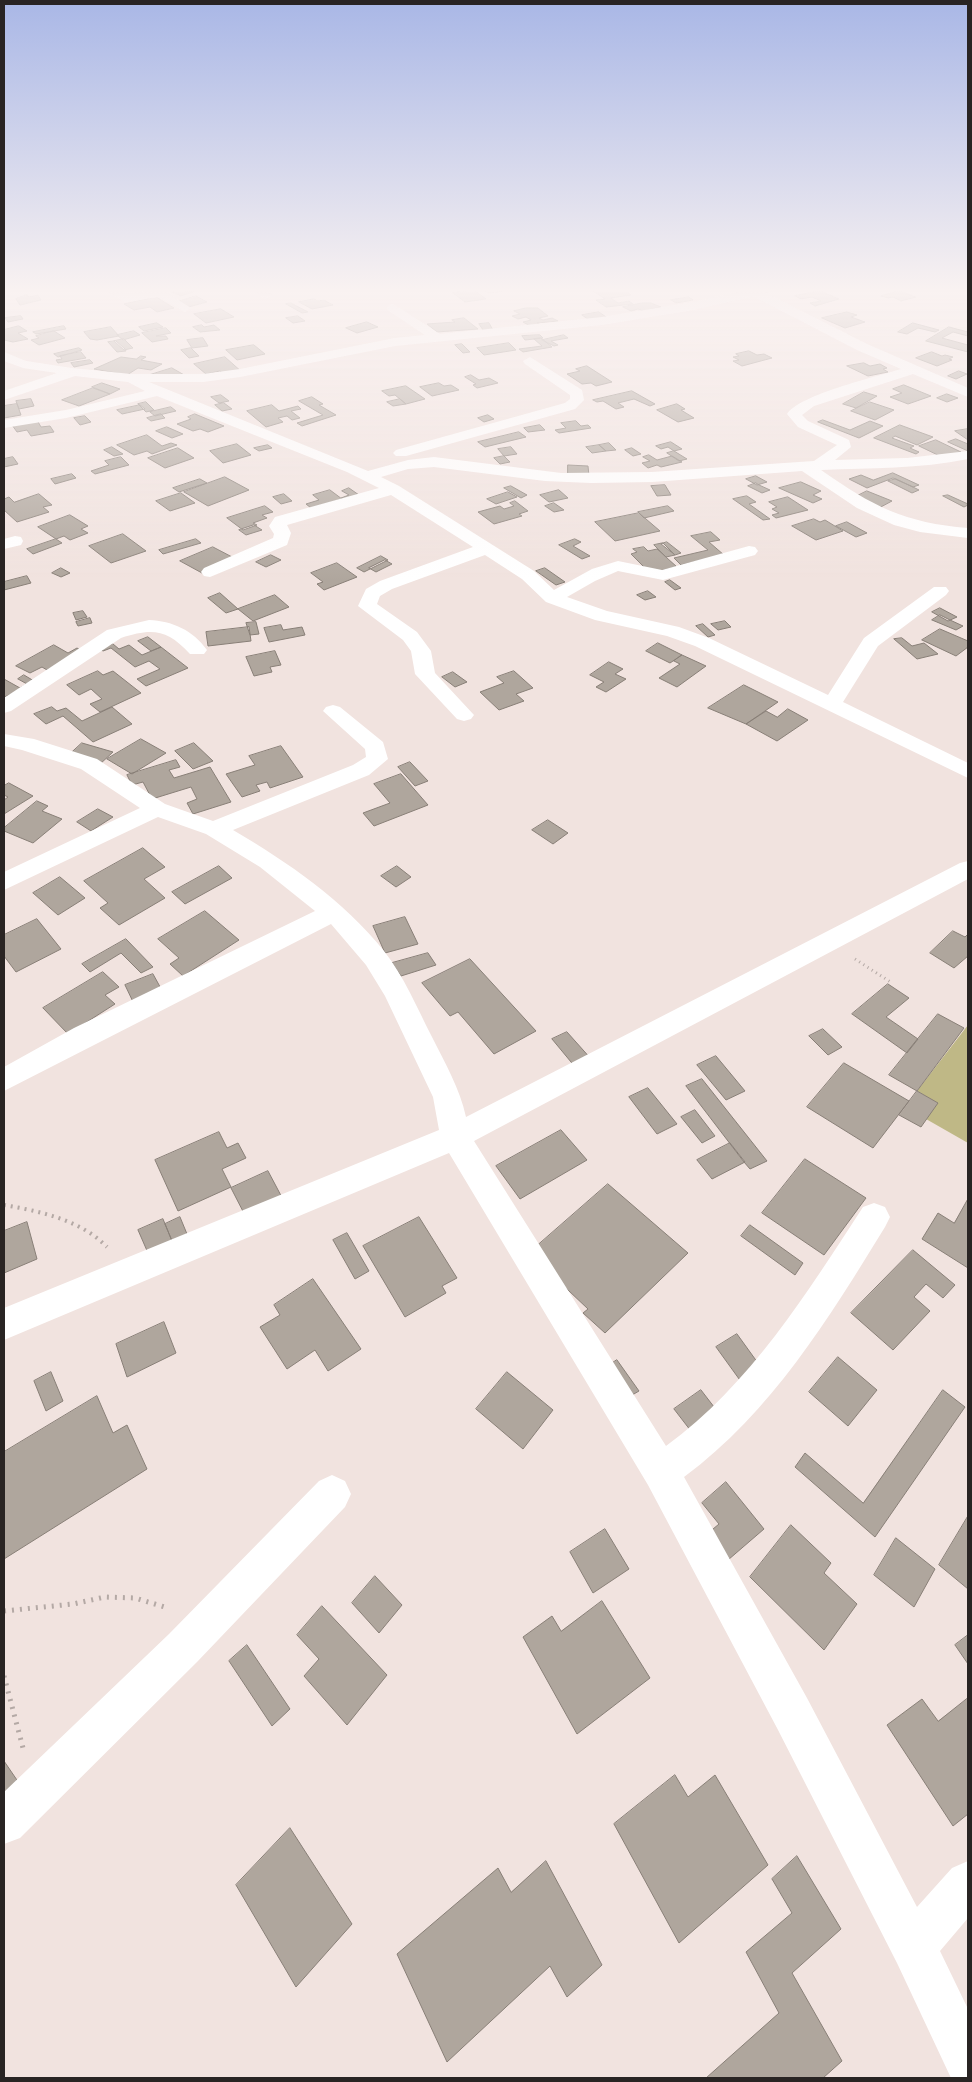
<!DOCTYPE html>
<style>
body{margin:0}
#map{position:relative;width:972px;height:2082px;overflow:hidden;background:#f1e3df;font-family:"Titillium Web",sans-serif}
canvas{display:block}
.frame{position:absolute;inset:0;border:5px solid #292423;pointer-events:none}
</style>
<div id="map">
<canvas width="972" height="2082"></canvas>
<div class="frame"></div>
</div>
<script>
const ctx = document.querySelector('canvas').getContext('2d');
ctx.lineJoin = 'round';
function paint(path, color) {
  ctx.fillStyle = color;
  ctx.fill(path, 'evenodd');
}
function strokePath(path, color, width, dash) {
  ctx.strokeStyle = color;
  ctx.lineWidth = width;
  ctx.lineCap = dash ? 'butt' : 'round';
  ctx.setLineDash(dash || []);
  ctx.stroke(path);
}
paint(new Path2D(`
 M968,1025V1143L926,1119L937,1103L917,1091Z`), '#bfb886');
const building = new Path2D(`
 M180,289L187,292L195,291L181,296L172,292Z
 M483,289H510V290L488,293Z
 M623,289L631,295L611,298L618,303L629,301L633,304L606,307L596,300L605,299L592,290Z
 M474,290L486,299L465,302L453,293Z
 M820,291L839,299L815,306L810,303L821,301L812,297L801,299L795,296Z
 M899,291L916,297L901,301L893,297L888,298L881,296Z
 M27,295L28,297L38,295L41,300L20,305L16,299Z
 M153,295L174,308L157,312L150,307L134,310L124,304L151,298Z
 M196,296L207,302L181,309L177,302Z
 M689,297L693,300L676,303L671,300Z
 M314,299L318,301L324,300L333,305L312,309L299,302Z
 M291,303L308,312L302,313L286,304Z
 M642,303H651L661,307L643,311L638,309L631,311L623,307Z
 M526,308H538L548,316L539,318L543,320L552,318L558,321L537,323L541,325L532,327L523,322L531,320L526,317L518,319L512,316L520,314L514,311Z
 M221,309L234,317L206,323L194,314Z
 M599,312L609,319L592,322L582,315Z
 M847,312L857,315L851,317L865,322L845,328L822,318Z
 M21,316L23,319L8,322L5,318Z
 M298,316L305,321L293,323L286,318Z
 M464,318L478,329L437,332L427,324L455,322L452,320Z
 M367,322L378,327L357,333L346,328Z
 M157,323L163,327L144,331L139,327Z
 M489,323L493,330H483L479,324Z
 M913,323L939,330L935,332L918,328L907,334L898,332Z
 M202,325L204,327L214,325L220,330L200,332L193,327Z
 M19,326L27,331L18,333L28,339L13,342L4,340V330Z
 M64,326L66,329L36,334L33,332Z
 M111,327L119,336L97,340L90,339L84,332Z
 M949,327L968,332V336L953,332L942,338L968,345V352L926,341Z
 M166,328L171,333L156,336H166L168,339L152,342L142,333Z
 M54,331L65,338L39,345L31,340L39,338L36,336Z
 M134,331L140,335L123,340L117,335Z
 M540,335L543,338L525,340L522,336Z
 M564,335L568,338L551,341L558,345L554,346L542,340Z
 M203,338L208,346L192,348L187,340Z
 M541,338L552,347L523,352L519,349L542,346L534,339Z
 M124,339L133,348L124,350L114,341Z
 M116,341L125,349L126,351L117,352L108,342Z
 M509,343L516,350L484,355L477,348Z
 M462,344L470,352L463,353L455,345Z
 M254,345L265,354L237,360L226,350Z
 M79,348L82,350L58,357L54,354Z
 M191,348L199,356L189,358L181,350Z
 M749,351L757,355L764,354L772,358L742,366L733,361L739,360L733,357L739,356L736,354Z
 M81,352L86,358L58,363L56,360L62,359L60,356Z
 M932,352L942,356L945,355L953,357L949,359L952,360L937,366L916,358Z
 M141,356L146,357L141,360L162,364L151,370L138,368L127,375L94,369L121,357L136,359Z
 M225,357L243,373L226,376L220,371L206,374L194,364Z
 M90,360L93,363L74,367L71,363Z
 M864,363L870,366L880,364L887,368L883,369L888,372L868,376L847,366Z
 M587,366L612,382L596,386L591,383L582,384L567,374L580,371L576,369Z
 M172,368L186,376L149,375Z
 M959,371L967,374L956,379L948,376Z
 M471,375L479,380L489,378L498,383L477,388L473,385L476,384L465,377Z
 M102,383L120,389L110,394L92,387Z
 M439,383L444,386L451,385L459,390L432,396L420,387Z
 M904,385L931,396L908,404L890,397L902,393L893,389Z
 M406,386L425,399L406,404L395,395L389,396L382,391Z
 M93,388L110,394L79,406L62,400Z
 M632,391L655,404L650,406L634,399L618,403L624,407L616,409L603,401L597,402L593,400Z
 M864,392L877,396L856,408L843,404Z
 M947,394L958,398L947,402L937,398Z
 M221,395L229,401L219,403L211,397Z
 M312,397L323,404L319,405L336,415L302,426L297,423L323,415L299,401Z
 M31,399L34,406L19,409L16,401Z
 M400,399L406,404L393,406L387,402Z
 M146,402L154,410L146,412L138,404Z
 M870,402L894,410L875,420L851,411Z
 M224,403L232,409L222,411L215,405Z
 M17,404L21,415L4,418V406Z
 M677,404L685,409L681,410L694,418L678,422L657,410Z
 M140,405L145,409L122,414L117,410Z
 M272,405L279,411L298,406L301,409L291,411L300,418L292,420L287,416L278,418L283,422L266,427L247,411Z
 M171,407L176,411L155,416L150,412Z
 M161,414L165,418L151,421L147,418Z
 M195,414L224,426L208,432L200,429L193,431L177,424L191,419L188,417Z
 M488,415L494,419L484,422L478,418Z
 M85,416L91,422L80,425L74,418Z
 M37,420L41,427L50,426L54,432L31,436L27,430L17,432L12,425Z
 M823,420L850,430L870,421L883,426L859,438L818,422Z
 M576,421L581,426L588,425L591,428L559,433L555,430L566,428L561,423Z
 M540,425L545,430L528,432L524,428Z
 M900,425L933,437L917,445L895,436L892,438L914,446L910,448L919,452L916,454L874,438Z
 M167,427L183,434L172,438L156,431Z
 M968,429V440L955,431Z
 M519,432L526,437L485,447L478,442Z
 M147,435L162,446L171,443L177,445L152,454L147,451L134,455L117,445Z
 M956,439L968,444V451L948,442Z
 M936,440L961,452L944,458L919,446Z
 M671,442L682,449L674,451L668,447L661,449L656,446Z
 M609,443L616,450L606,451L599,445Z
 M237,444L251,455L223,463L210,451Z
 M268,445L272,448L259,451L254,448Z
 M599,445L606,451L592,453L586,447Z
 M112,447L123,454L114,456L104,450Z
 M511,447L517,454L504,456L498,449Z
 M178,448L194,458L165,468L148,458Z
 M632,448L641,454L633,456L625,450Z
 M674,451L687,459L679,461L667,453Z
 M649,455L657,460L672,456L682,462L661,467L657,465L648,468L642,463L650,461L643,457Z
 M504,456L510,462L500,464L494,458Z
 M13,457L18,464L4,467V459Z
 M121,457L129,465L95,474L91,471L109,465L105,461Z
 M568,465L588,466L589,476L568,478Z
 M893,473L919,485L913,487L893,478L867,488L849,479L861,475L873,480Z
 M72,474L76,478L55,484L51,479Z
 M756,476L767,482L757,485L746,479Z
 M225,477L249,490L208,506L184,492Z
 M200,479L207,483L179,492L173,488Z
 M896,479L913,487L919,490L912,493L888,481Z
 M801,482L821,491L813,495L822,499L813,503L779,488Z
 M756,483L759,485L770,490L762,493L748,486Z
 M665,485L671,495L657,496L651,486Z
 M511,486L527,495L521,498L504,488Z
 M349,488L359,495L345,500L341,498L349,495L342,491Z
 M330,490L342,499L311,508L306,504L319,500L313,495Z
 M559,490L568,498L549,502L540,495Z
 M867,491L892,501L877,509L851,499Z
 M508,492L517,497L496,504L487,499Z
 M181,493L195,503L170,511L156,501Z
 M39,494L52,505L43,507L49,512L17,522L4,510V499L9,497L14,502Z
 M284,494L292,501L281,504L273,497Z
 M948,495L968,504V505L964,507L943,496Z
 M747,496L756,502L749,504L770,519L763,520L733,499Z
 M788,497L808,510L776,518L772,515L779,513L772,509L777,507L769,502Z
 M515,501L528,511L519,514L522,516L494,524L478,512L500,506L504,509L514,506L510,503Z
 M554,503L564,510L554,512L545,506Z
 M265,506L273,512L262,515L267,518L253,523L257,525L243,530L227,518Z
 M668,506L674,511L644,518L638,512Z
 M639,513L660,531L615,541L595,522Z
 M70,515L88,526L81,529L88,533L70,540L64,536L56,539L38,527Z
 M814,519L820,522L825,520L843,531L816,540L792,526Z
 M847,522L867,533L856,537L836,526Z
 M254,525L262,530L246,535L239,530Z
 M711,532L720,540L709,542L724,555L681,565L674,558L708,550L691,536Z
 M123,534L146,551L111,563L89,546Z
 M56,539L62,543L33,554L27,549Z
 M196,539L201,543L163,554L159,550Z
 M575,539L581,542L573,546L590,556L582,559L559,545Z
 M667,542L681,553L675,555L661,544Z
 M662,543H663L675,555L666,557L654,545Z
 M213,547L234,558L202,573L180,561Z
 M644,547L648,551L657,549L677,567L650,573L631,554L637,552L633,549Z
 M271,555L281,560L266,567L256,562Z
 M381,556L388,560L364,572L357,568Z
 M385,560L392,564L376,572L369,568Z
 M337,563L357,577L324,590L317,584L323,582L311,573Z
 M61,568L70,573L61,577L52,573Z
 M545,568L565,582L556,585L536,571Z
 M27,576L31,583L4,590V582Z
 M670,580L681,588L675,590L665,582Z
 M648,591L656,597L645,600L637,595Z
 M220,593L238,609L226,613L208,598Z
 M275,595L289,607L253,621L238,609Z
 M940,608L957,617L948,621L932,612Z
 M83,611L87,617L76,620L73,613Z
 M940,615L950,620L963,626L956,630L932,620Z
 M90,618L92,623L78,626L76,622Z
 M725,621L731,627L718,630L711,624Z
 M256,622L259,634L250,635L246,623Z
 M703,624L715,635L708,637L696,626Z
 M281,625L283,630L302,627L305,635L269,642L264,628Z
 M249,627L251,641L208,646L206,632Z
 M940,629L968,641V647L956,656L922,640Z
 M148,637L161,647L151,651L138,641Z
 M902,638L912,646L924,643L938,654L917,659L894,639Z
 M658,643L682,655L670,663L646,651Z
 M113,644L119,649L129,645L142,655L161,647L188,668L146,686L137,679L160,669L149,661L135,667L111,648L103,651L100,649Z
 M54,645L68,653L77,648L82,651L47,670L42,667L30,673L16,666Z
 M275,651L281,665L270,667L272,672L254,676L246,657Z
 M682,655L706,666L677,687L659,678L680,664L674,661Z
 M609,662L623,669L615,674L626,679L606,692L596,687L604,682L590,675Z
 M98,671L103,675L113,671L141,693L100,712L90,704L102,699L91,689L79,695L67,685Z
 M514,671L533,688L516,694L524,701L499,710L480,692L504,683L497,677Z
 M453,672L467,682L455,687L442,677Z
 M24,675L39,684L4,697V679L20,688L27,684L18,679Z
 M744,685L778,702L746,724L708,708Z
 M52,707L57,711L66,708L82,721L112,707L132,724L93,742L63,716L46,724L34,714Z
 M788,709L808,720L777,741L746,724L766,711L777,717Z
 M141,739L166,753L132,774L107,759Z
 M82,743L113,752L99,765L68,756Z
 M194,743L213,761L193,769L175,751Z
 M281,746L303,777L270,788L267,782L256,785L260,791L242,797L226,774L255,765L249,756Z
 M176,760L180,767L169,770L174,778L210,767L231,802L193,814L187,803L197,799L191,787L152,799L143,782L132,785L127,775Z
 M410,762L428,781L415,786L398,767Z
 M401,774L428,805L374,826L363,813L390,803L374,784Z
 M9,783L33,796L4,814V800L8,797L4,795V786Z
 M37,801L48,806L42,811L62,819L33,843L4,831V828Z
 M98,809L113,817L91,831L77,822Z
 M548,820L568,833L553,844L532,830Z
 M143,848L165,867L144,879L165,898L119,925L100,908L108,903L84,881Z
 M219,866L232,878L185,904L172,892Z
 M397,866L411,877L396,887L381,876Z
 M60,877L85,898L58,915L33,893Z
 M205,911L239,940L183,976L170,964L179,958L158,939Z
 M405,917L418,944L385,953L373,926Z
 M37,919L61,949L16,972L4,956V935Z
 M953,931L965,937L968,934V956L954,968L930,953Z
 M126,939L153,967L141,973L121,953L90,972L82,964Z
 M428,953L436,965L401,976L392,963Z
 M470,959L536,1031L494,1054L458,1012L450,1016L422,983Z
 M103,972L119,987L105,995L115,1004L68,1034L43,1008Z
 M153,974L164,994L135,1006L125,985Z
 M888,984L909,998L886,1017L918,1039L907,1053L852,1014Z
 M938,1014L964,1028L917,1091L889,1075Z
 M823,1029L842,1047L828,1055L809,1036Z
 M567,1032L592,1060L576,1068L552,1039Z
 M716,1056L745,1091L726,1100L697,1065Z
 M844,1063L909,1101L873,1148L807,1107Z
 M702,1079L767,1161L750,1169L744,1162L686,1086Z
 M648,1088L677,1124L657,1134L629,1097Z
 M917,1091L938,1103L921,1127L899,1115Z
 M695,1110L715,1136L702,1143L681,1117Z
 M561,1130L587,1160L520,1199L496,1166Z
 M219,1132L227,1148L238,1143L246,1158L222,1169L231,1187L178,1211L155,1160Z
 M730,1143L745,1162L712,1179L697,1160Z
 M805,1159L866,1198L824,1255L762,1213Z
 M268,1171L286,1205L249,1223L231,1188Z
 M608,1184L688,1253L605,1333L583,1313L588,1309L529,1253Z
 M968,1199V1268L922,1239L938,1213L954,1223Z
 M180,1217L187,1234L172,1241L165,1224Z
 M419,1217L457,1278L442,1286L446,1293L405,1317L363,1246Z
 M163,1219L172,1241L148,1253L138,1230Z
 M27,1222L37,1259L4,1273V1231Z
 M750,1225L803,1263L795,1275L741,1236Z
 M347,1233L369,1271L355,1279L333,1240Z
 M913,1250L955,1285L943,1298L926,1284L914,1297L930,1311L893,1350L851,1313Z
 M313,1279L361,1349L328,1371L315,1350L287,1369L260,1327L280,1315L274,1305Z
 M164,1322L176,1353L127,1377L116,1344Z
 M737,1334L763,1370L742,1383L716,1347Z
 M838,1357L877,1390L848,1426L809,1392Z
 M617,1360L639,1391L627,1398L605,1368Z
 M51,1372L63,1401L46,1411L34,1381Z
 M507,1372L553,1410L523,1449L476,1409Z
 M701,1390L731,1429L704,1448L674,1409Z
 M943,1390L965,1407L875,1537L795,1467L805,1453L863,1503Z
 M97,1396L113,1433L127,1425L147,1469L4,1559V1452Z
 M726,1482L764,1529L721,1566L701,1539L719,1524L702,1503Z
 M968,1516V1589L939,1565Z
 M791,1525L831,1563L824,1573L857,1604L824,1650L750,1577Z
 M605,1529L629,1569L593,1593L570,1552Z
 M896,1538L935,1569L914,1607L874,1575Z
 M375,1576L402,1605L379,1633L352,1603Z
 M602,1601L650,1678L577,1734L523,1637L552,1616L561,1631Z
 M322,1606L387,1675L347,1725L304,1676L319,1659L297,1635Z
 M968,1635V1664L955,1645Z
 M247,1645L290,1709L272,1726L229,1661Z
 M968,1698V1814L953,1826L887,1725L922,1699L938,1721Z
 M4,1761L19,1783L4,1800Z
 M675,1775L688,1797L715,1775L768,1865L679,1943L614,1824Z
 M290,1828L352,1924L296,1987L236,1885Z
 M797,1856L841,1929L792,1973L842,2061L823,2078H706L779,2013L746,1952L792,1913L772,1879Z
 M546,1861L602,1965L567,1997L550,1966L447,2062L397,1954L498,1868L511,1892Z`);
paint(building, '#afa69d');
strokePath(building, '#887f77', 1);
strokePath(new Path2D(`
 M855,959L892,983`), '#b4a9a5', 3, [1, 4]);
strokePath(new Path2D(`
 M4,1205C39,1211 81,1220 107,1247`), '#b4a9a5', 4, [2, 5]);
strokePath(new Path2D(`
 M4,1611L73,1604L105,1597L135,1598L168,1608
 M4,1676L23,1748`), '#b4a9a5', 5, [2, 6]);
paint(new Path2D(`
 M104,289H119L127,294L161,289L191,308L185,312L159,297L125,302Z
 M248,289H264L272,295L266,299Z
 M751,289H774L766,293L867,344L968,388V397L913,374L814,406L802,415L808,421L849,440L851,447L835,460L907,458L968,451V459C919,469 870,468 821,470C872,506 905,523 968,528V538L920,532L894,525L857,508L802,471L652,482L591,483L545,481L434,467L408,469L381,477L399,486L534,571L554,590L592,569L618,561L662,570L749,546L755,547L758,551L755,555L663,580L618,571L595,581L567,597L607,611L679,627L709,638L828,695L864,638L934,587H946L949,591L946,595L878,646L843,702L968,763V778L695,646L667,636L595,620L546,602L522,579L485,555L392,589L380,596L377,604L417,632L431,651L435,673L474,715L471,719L464,721L457,719L415,674L411,651L403,640L358,606L366,589L380,581L473,547L391,495L287,525L291,533L287,545L210,577L204,576L201,572L204,568L273,538L274,534L269,526L275,517L379,488L347,472L157,396L66,418L4,428V420L66,410L145,391L128,382L75,376L4,400V391L57,373L23,368L4,361V352L26,361L72,368L131,374H203L240,369L395,338L425,335L389,311L387,308L389,305L393,304L440,334L602,317L693,302ZM753,296L857,350L901,369C876,377 801,394 787,414L798,427L837,445L814,461L652,472L561,473L434,457L408,460L368,471L149,382H203L240,377L395,346L602,325L693,310Z
 M530,357L582,390L584,400L575,409L406,456H396L393,453L396,450L565,403L570,399V395L525,364L523,361Z
 M15,536L21,537L23,541L21,545L4,549V539Z
 M149,620C172,621 193,630 207,650L204,654H190C167,629 152,628 121,638L11,711L4,713V698L107,630Z
 M333,705L340,707L383,742L388,759L369,775L233,830C289,863 343,900 384,951C404,976 417,1008 432,1037C445,1063 460,1089 466,1117L960,863L968,861V879L474,1141L666,1446C750,1385 807,1293 863,1207L874,1203L885,1207L890,1217L885,1227C829,1318 771,1413 684,1477L807,1698L917,1907L952,1868L968,1861V1918L940,1951L968,2009V2078H951L897,1963L777,1728L648,1485L449,1153L4,1340V1308L439,1130L433,1097L385,996L366,965L331,924L4,1091V1067L74,1028L315,911L260,867L206,834L158,817L4,890V872L140,808L81,769L22,750L4,746V734L34,739L97,759L165,804L213,821L353,765L366,757L365,749L323,711L326,707Z
 M332,1475L345,1481L351,1494L345,1507L197,1662L20,1838L4,1844V1792L169,1634L319,1481Z`), '#fff');
const sky = ctx.createLinearGradient(0, 0, 0, 581);
sky.addColorStop(0, '#a9b7e6');
sky.addColorStop(0.5, '#f9f2f1');
sky.addColorStop(1, '#f9f2f100');
ctx.fillStyle = sky;
ctx.fillRect(0, 0, 972, 581);
</script>
